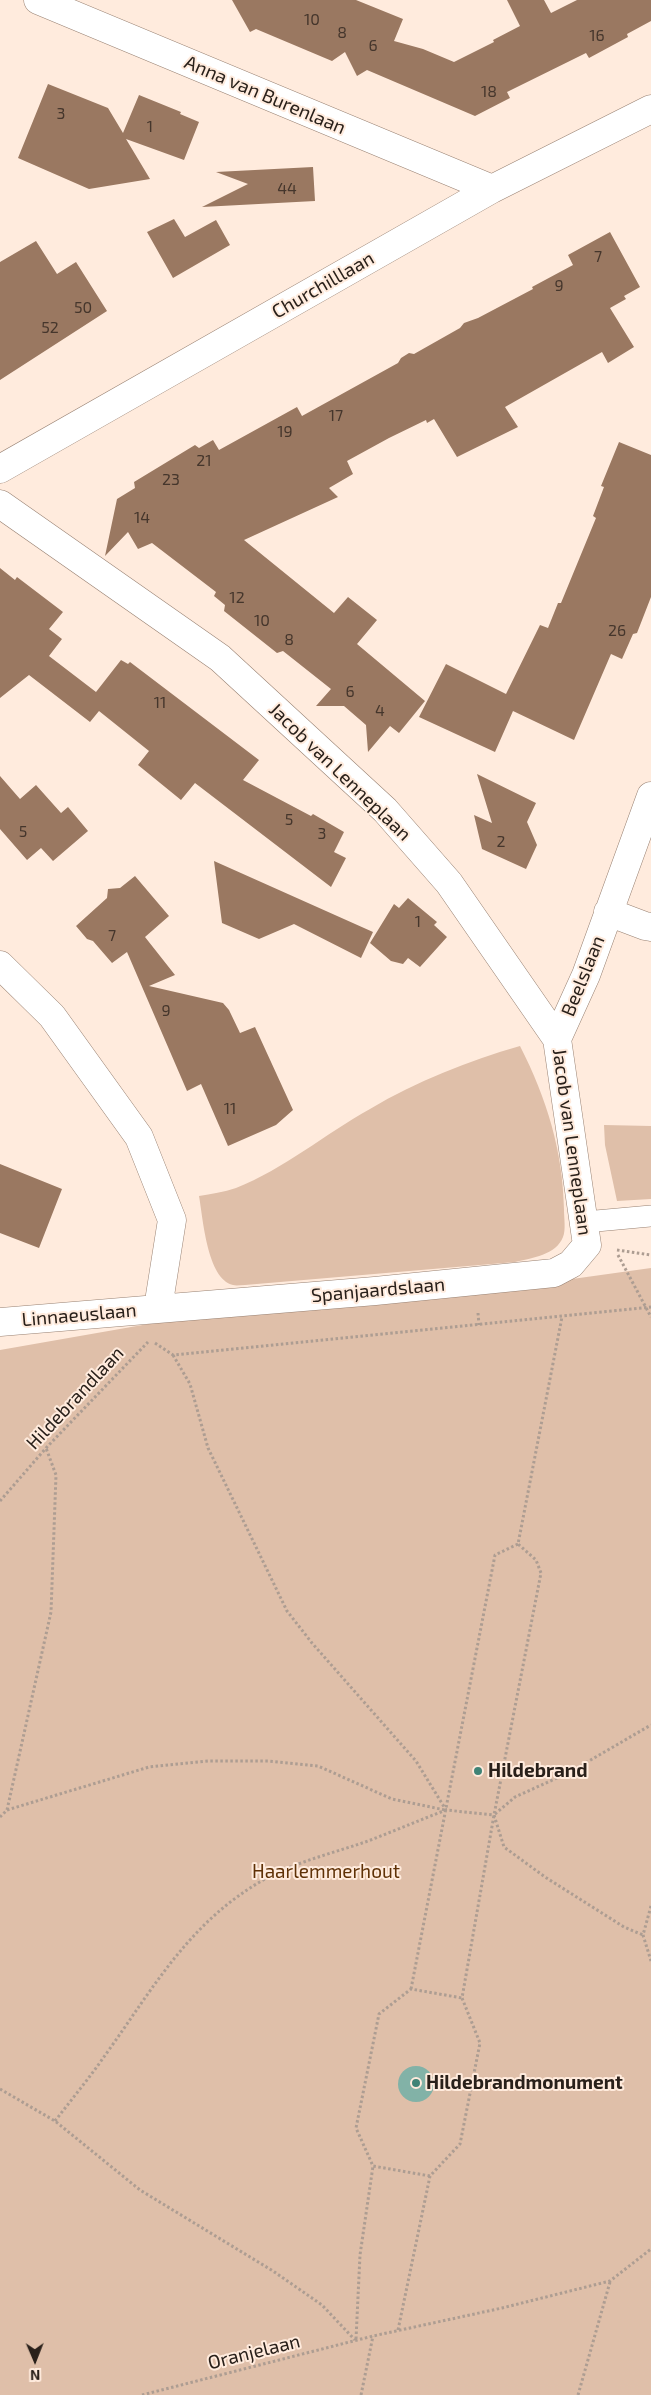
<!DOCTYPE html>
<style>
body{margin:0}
#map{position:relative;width:651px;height:2395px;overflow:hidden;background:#ffebdd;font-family:"Exo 2",sans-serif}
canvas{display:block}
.north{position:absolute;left:10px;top:2335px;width:50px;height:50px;-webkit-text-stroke:4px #ffebdd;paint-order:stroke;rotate:179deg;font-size:14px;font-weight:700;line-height:20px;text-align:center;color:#29201a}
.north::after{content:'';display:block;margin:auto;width:18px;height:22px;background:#29201a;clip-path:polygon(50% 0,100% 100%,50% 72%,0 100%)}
</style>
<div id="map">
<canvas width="651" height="2395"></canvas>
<div class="north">N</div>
</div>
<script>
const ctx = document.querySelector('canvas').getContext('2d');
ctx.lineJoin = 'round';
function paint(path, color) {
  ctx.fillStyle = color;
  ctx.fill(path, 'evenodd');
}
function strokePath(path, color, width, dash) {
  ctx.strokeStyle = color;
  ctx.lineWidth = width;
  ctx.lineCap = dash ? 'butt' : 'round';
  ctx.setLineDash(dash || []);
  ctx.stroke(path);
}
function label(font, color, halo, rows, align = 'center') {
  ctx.font = font + ' "Exo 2",sans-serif';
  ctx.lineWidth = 4;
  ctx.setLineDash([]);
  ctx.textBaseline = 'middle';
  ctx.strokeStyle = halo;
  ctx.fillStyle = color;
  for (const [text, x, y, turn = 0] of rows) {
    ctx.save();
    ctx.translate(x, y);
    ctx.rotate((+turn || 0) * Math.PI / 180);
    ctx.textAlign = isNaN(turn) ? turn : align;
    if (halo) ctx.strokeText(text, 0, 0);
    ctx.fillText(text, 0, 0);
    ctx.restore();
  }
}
paint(new Path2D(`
 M520,1046C547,1099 563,1151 564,1210C564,1218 566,1230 563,1237C556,1255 532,1258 515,1262L245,1285C241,1285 236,1286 233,1285C207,1279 203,1218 199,1196C211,1194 224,1192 236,1188C284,1169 325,1134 370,1109C417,1081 468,1061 520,1046Z
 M604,1125L651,1126V1199L617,1201L605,1145Z
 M651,1268V2395H0V1350L154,1323L429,1299Z`), '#dfbfa9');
paint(new Path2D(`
 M398 2084a18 18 0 1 1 36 0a18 18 0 1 1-36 0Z`), '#82b2a7');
paint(new Path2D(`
 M232,0H356L403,19L394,41L423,49L454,62L494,42L493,40L520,26L507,0H544L551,13L577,0H651V21L627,34L628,37L589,58L586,53L507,92L510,98L475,116L367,70L357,76L345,52L332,61L256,29L250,32Z
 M48,84L108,108L123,133L139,95L181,112L180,114L199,122L184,160L126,139L150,179L89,189L18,158Z
 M313,167L315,201L202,207L248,184L216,172Z
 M174,219L185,237L216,220L230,245L173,278L147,232Z
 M610,232L640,287L624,296L626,299L610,308L634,347L608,363L602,352L505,407L518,427L457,457L434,419L427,423L426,420L389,438L347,461L353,474L329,488L338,497L244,540L334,613L348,597L377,620L357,644L425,701L399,733L390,726L368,752L366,725L344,706H316L331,689L283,651L277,653L224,611L225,605L214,596L216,592L152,543L138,549L128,532L105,556L117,499L135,488L134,482L195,445L199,448L213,440L219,450L297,407L302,416L398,363L401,358L409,353L414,354L460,328L464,323L478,318L533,289L532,287L573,265L568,255Z
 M36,241L57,274L76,262L107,311L0,380V262Z
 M619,442L651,455V597L637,633L633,634L622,659L611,654L574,740L513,711L495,752L419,717L446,664L506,694L540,625L548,628L558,603H561L596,518L593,516L604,487L601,486Z
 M0,568L15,580L17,577L63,612L49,629L62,639L49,656L96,692L121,660L128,664L130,662L259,760L243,780L311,816L313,814L344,832L334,852L346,858L331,887L195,783L181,800L138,765L149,751L99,711L90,722L29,675L0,698Z
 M477,774L536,803L527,822L537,845L526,869L482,849L474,815L492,823Z
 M0,776L20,799L36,785L61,813L68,807L88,831L53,861L41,848L27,860L0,829Z
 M214,861L373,932L361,958L294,924L259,939L222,923Z
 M135,876L169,916L145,937L175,975L149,986L223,1003L229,1010L240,1033L255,1027L293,1110L276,1125L228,1146L201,1084L187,1091L127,952L112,963L93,941L87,939L76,926L107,898L108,889L120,888Z
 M408,898L437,922L434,925L447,937L420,967L408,958L403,964L391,961L370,943L394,904L399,908Z
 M0,1164L62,1189L39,1248L0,1233Z`), '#9a7861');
const lane = new Path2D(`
 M585,1222L651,1216`);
const street = new Path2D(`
 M38,0L492,189
 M0,469L492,189L651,109
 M0,504L220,658L385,810L449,883L557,1039L587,1245L571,1264L554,1273L375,1291L0,1322
 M608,912L645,926L651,927
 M0,965L52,1016L139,1137L172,1220L158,1308
 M557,1039L586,975L651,796`);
strokePath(lane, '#988172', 22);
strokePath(street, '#988172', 29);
strokePath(new Path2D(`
 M617,1250L651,1255
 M618,1255L651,1317
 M478,1313L479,1325
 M155,1343L173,1355L651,1307
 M173,1355L190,1384L208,1448L287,1611L312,1643L416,1761L446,1810L494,1815L504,1847L545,1877L624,1927L643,1935
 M0,1501L46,1448L148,1342
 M7,1810L149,1767L208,1761H269L318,1766L392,1799L445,1810
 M495,1814L515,1797L568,1773L651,1725
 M0,1817L7,1810L51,1612L56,1475L46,1448
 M651,1906L643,1935L651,1961
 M411,1989L495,1555L518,1544
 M0,2089L55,2121L140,2190L273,2271L322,2305L355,2340
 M55,2121C72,2099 90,2077 106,2054C154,1987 190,1921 265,1879C298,1861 334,1853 368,1841C394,1831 420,1820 446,1810
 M430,2176L373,2166L356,2128L379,2014L411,1989L462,1998
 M398,2330L430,2176L460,2144L480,2043L462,1998L494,1815L541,1573L536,1560L518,1544L562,1317
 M356,2339L360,2255L373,2166
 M142,2395L373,2336L502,2308L610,2281L651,2249
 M361,2395L373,2336
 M578,2395L610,2282`), '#ad9d92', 3, [2.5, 2.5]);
strokePath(lane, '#fff', 21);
strokePath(street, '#fff', 28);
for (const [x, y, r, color] of [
 [478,1771,5,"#408376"],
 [416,2083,5,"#408376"]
]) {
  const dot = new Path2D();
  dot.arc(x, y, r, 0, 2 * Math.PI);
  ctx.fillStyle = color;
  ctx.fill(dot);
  strokePath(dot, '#ffebdd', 2);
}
label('16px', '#45362c', null, [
 ["10",312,20],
 ["8",342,33],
 ["16",597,36],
 ["6",373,46],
 ["18",489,92],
 ["3",61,114],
 ["1",150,127],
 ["44",287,189],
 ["7",598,257],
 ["9",559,286],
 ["50",83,308],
 ["52",50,328],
 ["17",336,416],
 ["19",285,432],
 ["21",204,461],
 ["23",171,480],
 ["14",142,518],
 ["12",237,598],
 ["10",262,621],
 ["26",617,631],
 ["8",289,640],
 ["6",350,692],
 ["11",160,703],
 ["4",380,711],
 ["5",289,820],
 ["5",23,832],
 ["3",322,834],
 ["2",501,842],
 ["1",418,922],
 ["7",112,936],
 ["9",166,1011],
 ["11",230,1109]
]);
label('19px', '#29201a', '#ffebdd', [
 ["Anna van Burenlaan",265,95,23],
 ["Churchilllaan",323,285,-30],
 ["Jacob van Lenneplaan",340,772,44],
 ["Beelslaan",583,976,-68],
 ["Jacob van Lenneplaan",572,1142,82],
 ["Spanjaardslaan",378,1290,-5],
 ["Linnaeuslaan",79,1315,-5],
 ["Hildebrandlaan",75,1398,-47],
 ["Oranjelaan",254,2352,-14]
]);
label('bold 19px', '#29201a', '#ffebdd', [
 ["Hildebrand",488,1771],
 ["Hildebrandmonument",426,2083]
], 'left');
label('19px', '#5f3106', '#ffebdd', [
 ["Haarlemmerhout",326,1872]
]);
</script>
